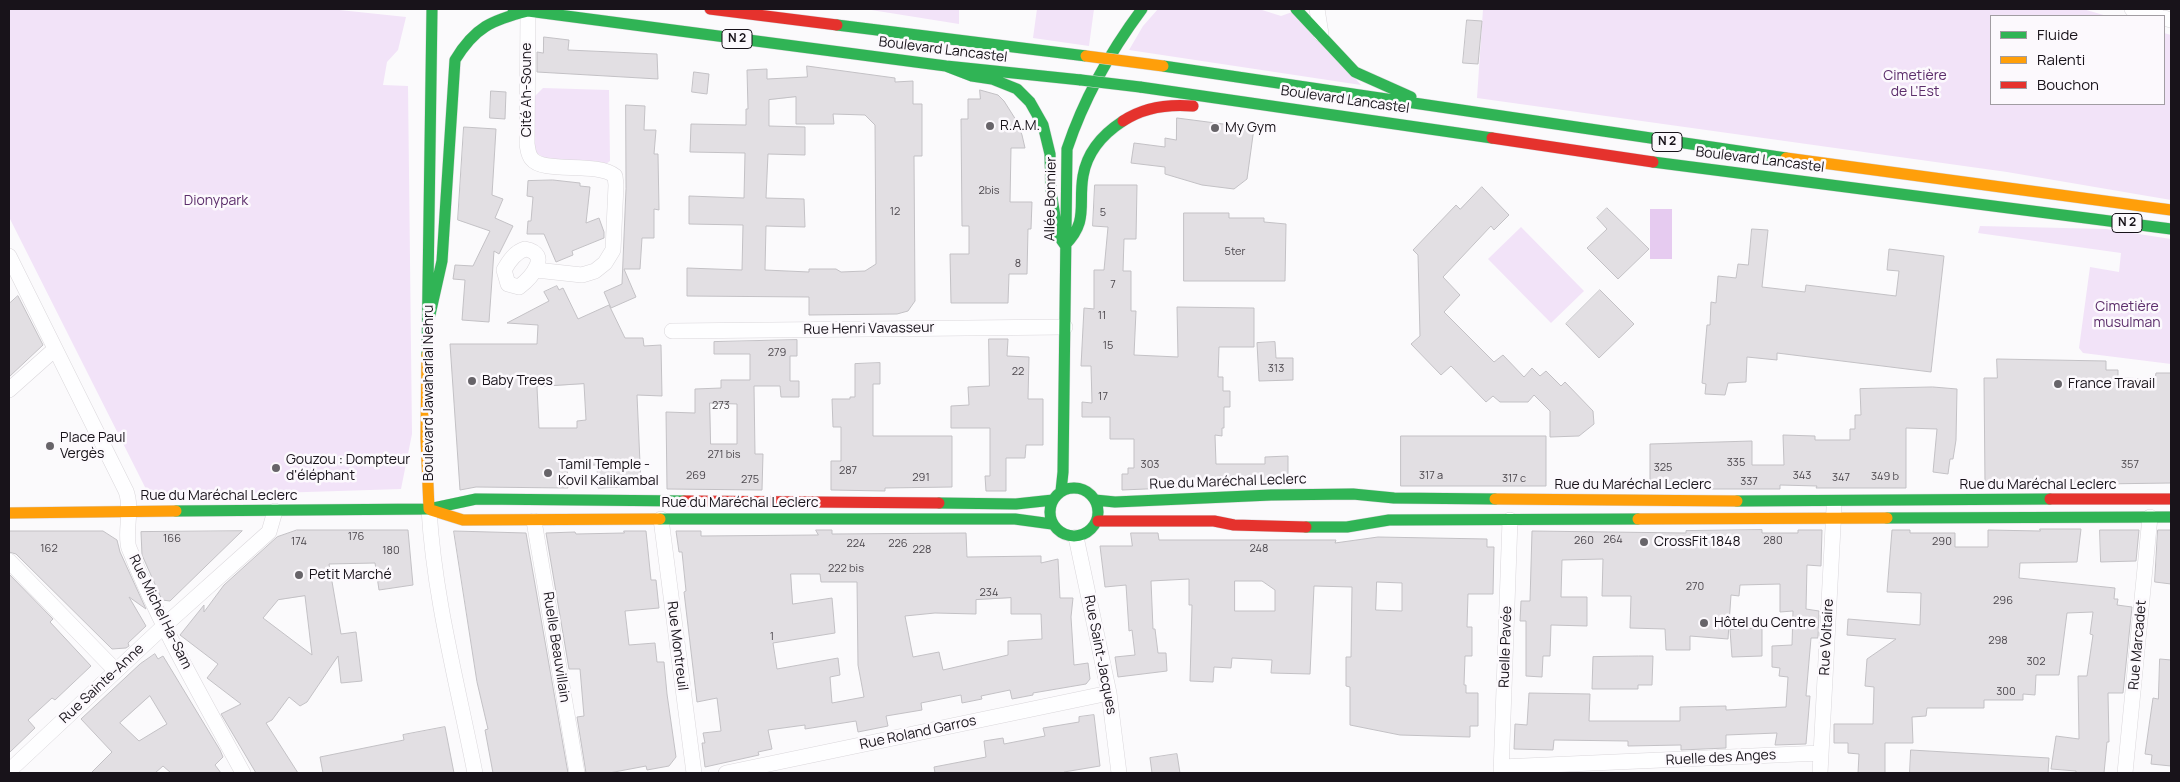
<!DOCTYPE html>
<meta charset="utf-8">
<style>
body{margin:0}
#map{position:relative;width:2180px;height:782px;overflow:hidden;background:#fbfafc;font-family:Manrope,sans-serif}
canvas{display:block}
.frame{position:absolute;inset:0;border:10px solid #18131a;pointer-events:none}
.legend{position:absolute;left:1990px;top:15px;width:175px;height:90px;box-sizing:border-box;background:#fcf9fd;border:1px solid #a19da2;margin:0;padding:6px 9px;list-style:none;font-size:15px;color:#18131a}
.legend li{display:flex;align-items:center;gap:10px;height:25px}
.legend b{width:25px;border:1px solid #a19da2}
</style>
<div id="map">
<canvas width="2180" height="782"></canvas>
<div class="frame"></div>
<ul class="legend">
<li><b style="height:6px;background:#30b455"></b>Fluide</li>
<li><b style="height:6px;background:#ff9f0a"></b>Ralenti</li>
<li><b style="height:6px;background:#e5322d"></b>Bouchon</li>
</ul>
</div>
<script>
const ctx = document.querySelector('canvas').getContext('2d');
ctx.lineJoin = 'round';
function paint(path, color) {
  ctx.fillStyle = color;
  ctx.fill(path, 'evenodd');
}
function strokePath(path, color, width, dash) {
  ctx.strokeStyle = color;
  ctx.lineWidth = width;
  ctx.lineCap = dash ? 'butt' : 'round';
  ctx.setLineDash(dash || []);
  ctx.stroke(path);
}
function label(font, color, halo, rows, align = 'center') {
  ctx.font = font + ' Manrope,sans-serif';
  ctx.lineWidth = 5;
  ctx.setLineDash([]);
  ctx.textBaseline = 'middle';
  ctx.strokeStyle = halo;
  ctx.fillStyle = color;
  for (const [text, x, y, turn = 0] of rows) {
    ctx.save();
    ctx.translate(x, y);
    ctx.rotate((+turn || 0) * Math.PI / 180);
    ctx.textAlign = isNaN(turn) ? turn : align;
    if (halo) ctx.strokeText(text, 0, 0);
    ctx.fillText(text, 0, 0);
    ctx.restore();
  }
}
paint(new Path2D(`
 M9,9H330L406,17L398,50L387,62L383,85L408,86L412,434L401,489L150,497L9,217Z
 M865,9H959V24Z
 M1037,9H1094L1089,46L1033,38Z
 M1158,9H1259L1281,16L1295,11L1361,85L1129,50L1143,26Z
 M1483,9H2083L2107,16H1991V104H2164V33L2171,35V200L2007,172L1477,98Z
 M543,88L609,90L610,161L606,164L579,160L549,161L535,152V96Z
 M1980,226L2106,229L2171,239V364L2083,353L2079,348L2090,267L2119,272L2121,253L1978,233Z
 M1521,227L1584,291L1551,323L1488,259Z`), '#f2e3f8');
paint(new Path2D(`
 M1650,209H1672V259H1650Z`), '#e6cbf0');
const building = new Path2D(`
 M1467,20L1482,21L1478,64L1463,63Z
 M544,37L569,40L568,50L657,54L658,79L537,72V52L543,53Z
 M807,66L895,78V82L913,81V104H922V156H914L915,301L908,311L897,314L809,315V297L687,296V268L742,270L743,225L689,224V196L744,198L745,153L690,152L691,124L746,125V109H748L747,70L767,69V79L807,77ZM796,97V124H834L833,114L865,115L875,125L876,264L865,271L841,272L836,269H809V272L765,270L766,226L805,227L804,199L766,198L768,154L805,155V127L769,126V100Z
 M694,72L709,74L707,94L692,92Z
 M980,90L998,95L1004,101L1016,120L1022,135L1025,148H1011L1010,202H1032L1031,229H1028L1027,274H1009L1008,303H951L950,254H969V226H962L961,119H968V99H980Z
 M491,91L506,92L505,119L490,118Z
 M626,105L645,106L644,130H656L654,154H658L659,210L654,209V238H642L640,269H624L636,297L611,308L604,292L622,284L626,189Z
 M1177,118L1254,128L1247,179L1234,189L1202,185L1165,174V167L1131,163L1134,143L1165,147V138L1176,140Z
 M464,127L496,129L492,195L503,199L495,218L513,226L499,254L494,251L489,322L462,320L465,280L453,279L455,265L473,266L490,231L458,220Z
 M553,180L580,183V186L590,187L586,223L599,218L604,232V238L572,251L573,255L556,262L544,234H527L528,221H531L533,197L527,196L528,181Z
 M1095,185H1137L1136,239H1124L1123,271H1131V311H1136L1134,355L1178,357L1177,307L1254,308V347H1219L1218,377H1223V391H1230V407H1224V428H1222V436L1215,435L1216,464H1265V457L1288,456V483L1122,490V474H1128V468H1134V439H1110V417H1082V402L1092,403L1091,366H1081L1084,308L1094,309V270H1104L1108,227L1093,226Z
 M1482,187L1509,215L1494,230L1491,226L1443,277L1460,295L1444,312L1494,362L1503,355L1524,377L1532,368L1540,376L1546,371L1561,386L1565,382L1593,411L1594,424L1579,436L1550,437V411L1534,395L1528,402H1500L1493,396L1486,402L1451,366L1441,375L1411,344L1420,336L1418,255L1413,250L1456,205L1460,209Z
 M1607,208L1649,249L1618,279L1587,248L1607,229L1597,218Z
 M1184,213H1229V218H1264V222L1286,224L1285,281H1184Z
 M1752,229L1768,230L1762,287L1805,292L1806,285L1896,296L1899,271L1887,270L1889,249L1944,256L1931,372L1777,353V360L1747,357L1746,382L1728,383L1725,395L1705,394L1706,384L1702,383L1707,325H1710L1711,302L1716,303L1718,276L1736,278L1738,264L1748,265Z
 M557,286L559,290L563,288L578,319L609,305L625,338H643L644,346L661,345L662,396L637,395L641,486L598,488L597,465H567L568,488L476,487L460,490L450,344H537L538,325L507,323L549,301L544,292ZM584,384L586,420L577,421V428H539L537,387Z
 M1600,290L1634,324L1599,358L1566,324Z
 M18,296L43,345L9,377V304Z
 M989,339H1008L1007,356L1029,357L1028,399H1043V445H1026L1025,458H1006V491H986L985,476H990V428H951V406L969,405L968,387L989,386Z
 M797,340V356H790V381H799V397H781L780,386H754L755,454H763L762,490L667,489L666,412L695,413V389L721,388V380H750V354H714V342ZM710,403L737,404V444H711Z
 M1275,342L1276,358H1293V380L1259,381L1257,343Z
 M1997,359L2106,361V370H2118V378L2155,379L2156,373H2171V483L2100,484V481L2088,480L2087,484H1985L1984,378H1997Z
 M880,363V384H873V436H952V487L885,488V491L831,490V461H841V427H833L832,399H850V397H855V364Z
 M1933,387L1957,389L1956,440L1953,459H1950L1948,474L1933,472L1937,429L1906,428V488H1816L1817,486L1780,485V489H1700L1679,488L1678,486H1650V444L1752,441V465H1784L1783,435L1815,436V440H1850V429H1855V415H1861L1860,389Z
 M1401,436H1546V486H1401Z
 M2040,529H2081L2077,562L2020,563L2019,578L2115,588L2114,599H2118L2117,605L2132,607L2123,693H2108L2109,742H2107L2104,773H2076V771L2051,769L2056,736L2079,739L2078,676H2087L2093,635L2090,634L2093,612L2067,613L2059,675H2036L2035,695L2023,694V700H1984V708H1927L1926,716L1912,717L1913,743H1885V773H1858L1859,754L1848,753V743H1834V724H1873L1874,687L1865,686L1867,659L1896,639L1847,635L1848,619L1920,625L1921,593L1887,592L1892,530H1910V533H1955V547H1988V530L2040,531Z
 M297,530H408L413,585L379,590L375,563L329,564L341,634L356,632L362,681L341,683L338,656L307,702L300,706L289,697L272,720L266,723L298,773H256L221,714L241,704L207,678L218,664L180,635L204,605V612L224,585L277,537ZM305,596L312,655L263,618L278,600Z
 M816,530H832V534L966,533L967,557L1041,556V563L1058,559L1060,598H1073L1071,617L1074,665L1088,663L1090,679L1086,684L1033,693V695L1012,699L1010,690L981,696L982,699L962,703L961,695L921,703L922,710L886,716L888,726L858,732L856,721L805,729V725L768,730L772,749L758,752L759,755L705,767L702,743H705L703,733L721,731L717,698L697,702L684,592L686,591L682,552H679L676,531H701V536L818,535ZM791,574H820L821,582H857L858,665L864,697L832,703L830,677L840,675L838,658L777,669L773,643L835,633L832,598L793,604ZM1011,598V614H1041L1042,639L1008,641V655L943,670L939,652L913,657L905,616L935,613L976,614V600Z
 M1762,530V533H1798V530H1822L1821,566L1807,565L1806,609L1819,611L1818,638H1811L1806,696H1810L1806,744L1775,745L1777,733L1726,735V748L1681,750V745L1628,746V741L1554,740L1553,750L1514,749L1515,724L1527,725L1529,693L1590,694L1589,721H1680V707L1726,706V710L1786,707L1788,677L1779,676L1780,668L1772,667V646L1792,645L1793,611L1780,612V584L1740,585L1739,596L1731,595L1728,639L1690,636V650H1666L1665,629L1630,628L1631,596H1602L1603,559L1562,560L1561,597H1587V626L1551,625L1550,656H1543L1542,677L1526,676V621H1520L1521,601H1530L1532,531L1686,533V531Z
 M2100,530H2139L2136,561L2101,562Z
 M2158,530H2171V584L2155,582Z
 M9,531H103L117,540L120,552L146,609L129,597L146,626L128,643L129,646L126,648L112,649L16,554L9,552Z
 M242,531L170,601L162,600L142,555L141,532Z
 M454,531L526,533L568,773H493L485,730L488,729L477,682Z
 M624,531H646L651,580H656L659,608L625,611L629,645L655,643L657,662H664L667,694L676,757L669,766L647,770L646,766L609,773H586L577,717L584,716L580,669H569L546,533L575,532L576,534L624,533Z
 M1131,533H1158L1159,540H1336L1335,543L1378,537L1487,539V547H1494L1493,594H1468L1467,627H1472V656H1465L1464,685H1466V693H1478V726H1470V737L1400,735L1350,725V687L1346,686V657H1351L1352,587L1314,586L1310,674L1271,673L1272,660L1232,658L1231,668L1214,667L1213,682L1190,681L1192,605H1189V579L1151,581L1153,629H1155L1158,653H1166L1167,671L1118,677L1115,657L1135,655L1132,630L1129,631L1126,585L1105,587L1100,546H1132ZM1235,581H1262L1275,590V611H1235ZM1377,582L1402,583V611L1376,610Z
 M9,574L53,619L50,622L91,666L55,700L52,698L28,720L35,728L9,753Z
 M1762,628V656L1732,657L1730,630Z
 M155,654L158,659L163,656L220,750L223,757L215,765L221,773H171L163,766L155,773H91L112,752L81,719L140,664ZM150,696L167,724L139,741L120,723Z
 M1639,656H1653L1652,685H1638V689H1592L1593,657Z
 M2160,659L2171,660V766L2151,764L2152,755L2145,754L2153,698L2158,699Z
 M1094,715L1100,766L1064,772V773H935L934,767L986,757L984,741L1003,738L1004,744L1045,736L1043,728L1079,722V717Z
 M445,727L454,773H323L320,757L404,740L403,735Z
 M1911,750L2049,758L2048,773H1910Z
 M1177,754L1180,773H1152L1150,758Z`);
paint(building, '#e2dfe3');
strokePath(building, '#c3c1c5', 1);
const street = new Path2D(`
 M1317,9L1321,34
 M2132,9L2158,16
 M528,11L527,144C528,149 528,155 532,159C543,174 597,161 615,176L616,185L613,250L605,263L595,271L582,275L536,270
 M2164,18L2171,20
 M525,249C552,254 531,278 519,287L508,284L504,270C509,261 515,252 525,249Z
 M9,256L126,491C133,509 124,534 129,548C160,626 203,699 243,773
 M672,331L1065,327
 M9,390L55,349
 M429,509C434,598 458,686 475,773
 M661,519L694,773
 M534,521L577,773
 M1076,537L1109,693L1119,773
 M9,561L116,671
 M1501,767L1821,753
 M9,771L164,626L269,532L275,511
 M726,773L1109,693
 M1501,773L1510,520
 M1820,773L1834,508
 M2125,773L2150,517`);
const fast = new Path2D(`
 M513,9L946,66L1081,80
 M1296,9L1355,72L1411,97
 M837,25L1086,56
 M946,66L972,76L992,79L1017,89L1030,102L1043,125L1050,154L1051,192L1058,235L1065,245C1089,221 1078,205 1083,176C1087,152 1103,134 1123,121
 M1163,66L1786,158
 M1140,87L1492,138
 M1653,162L2171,229
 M429,319L442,261L455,60C475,27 492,20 528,11
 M427,355L432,9
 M1050 512a24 24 0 1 1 48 0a24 24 0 1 1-48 0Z
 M1061,491L1063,472L1067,149C1084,98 1110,52 1142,9
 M1095,500L1115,502L1271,495L1353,494L1394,498L1495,499
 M1737,501L2050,499
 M939,503L1016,504L1053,500
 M176,511L429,509L476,499L684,501
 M1887,518L2171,517
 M660,519H1015L1052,524
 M1306,527H1347L1389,520L1638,519`);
const slow = new Path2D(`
 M1786,158L2171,210
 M427,355L426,438L429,509
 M1495,499L1737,501
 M431,510L463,520L660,519
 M9,513L176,511
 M1638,519L1887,518`);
const jam = new Path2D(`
 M710,9L837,25
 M1123,121C1144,107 1169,104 1193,106
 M1492,138L1653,162
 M2050,499H2171
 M684,501L939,503
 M1098,521H1214L1234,525L1306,527`);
strokePath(street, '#dad7db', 16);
strokePath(fast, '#dad7db', 12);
strokePath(slow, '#dad7db', 12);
strokePath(jam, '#dad7db', 12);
strokePath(street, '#fefeff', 15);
strokePath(fast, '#30b455', 11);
strokePath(slow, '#ff9f0a', 11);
strokePath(jam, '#e5322d', 11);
const fastBridge = new Path2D(`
 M1081,80L1140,87`);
const slowBridge = new Path2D(`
 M1086,56L1163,66`);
strokePath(fastBridge, '#d8d8da', 12, []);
strokePath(slowBridge, '#d8d8da', 12, []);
strokePath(fastBridge, '#30b455', 11);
strokePath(slowBridge, '#ff9f0a', 11);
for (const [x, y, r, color] of [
 [990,126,5,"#676469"],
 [1215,128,5,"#676469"],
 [472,381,5,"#676469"],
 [2058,384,5,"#676469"],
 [50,446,5,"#676469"],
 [276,468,5,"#676469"],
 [548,473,5,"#676469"],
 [1644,542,5,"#676469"],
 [299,575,5,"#676469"],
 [1704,623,5,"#676469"]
]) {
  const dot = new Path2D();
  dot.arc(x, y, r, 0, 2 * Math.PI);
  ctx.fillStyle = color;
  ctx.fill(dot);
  strokePath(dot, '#fcf9fd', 2);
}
label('11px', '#4c474d', null, [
 ["2bis",989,191],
 ["12",895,212],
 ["5",1103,213],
 ["5ter",1235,252],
 ["8",1018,264],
 ["7",1113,285],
 ["11",1102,316],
 ["15",1108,346],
 ["279",777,353],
 ["313",1276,369],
 ["22",1018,372],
 ["17",1103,397],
 ["273",721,406],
 ["271 bis",724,455],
 ["335",1736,463],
 ["303",1150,465],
 ["357",2130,465],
 ["325",1663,468],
 ["287",848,471],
 ["269",696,476],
 ["317 a",1431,476],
 ["343",1802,476],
 ["349 b",1885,477],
 ["291",921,478],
 ["347",1841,478],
 ["317 c",1514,479],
 ["275",750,480],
 ["337",1749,482],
 ["176",356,537],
 ["166",172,539],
 ["264",1613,540],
 ["260",1584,541],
 ["280",1773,541],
 ["174",299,542],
 ["290",1942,542],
 ["224",856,544],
 ["226",898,544],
 ["162",49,549],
 ["248",1259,549],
 ["228",922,550],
 ["180",391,551],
 ["222 bis",846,569],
 ["270",1695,587],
 ["234",989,593],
 ["296",2003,601],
 ["1",772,637],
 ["298",1998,641],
 ["302",2036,662],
 ["300",2006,692]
]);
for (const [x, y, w] of [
 [737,39,30],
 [1667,142,30],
 [2127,223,30]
]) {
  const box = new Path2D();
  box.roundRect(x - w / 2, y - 9.5, w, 19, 4);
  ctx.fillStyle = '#fcf9fd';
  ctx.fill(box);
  strokePath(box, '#18131a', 1);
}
label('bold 12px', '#18131a', null, [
 ["N 2",737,39],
 ["N 2",1667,142],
 ["N 2",2127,223]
]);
label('14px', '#18131a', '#fcf9fd', [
 ["Boulevard Lancastel",943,50,7],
 ["Cité Ah-Soune",527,90,-90],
 ["Boulevard Lancastel",1345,100,8],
 ["Boulevard Lancastel",1760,160,7],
 ["Allée Bonnier",1051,199,-89],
 ["Rue Henri Vavasseur",869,329,-1],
 ["Boulevard Jawaharlal Nehru",429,393,-90],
 ["Rue du Maréchal Leclerc",1228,482,-2],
 ["Rue du Maréchal Leclerc",1633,485],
 ["Rue du Maréchal Leclerc",2038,485],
 ["Rue du Maréchal Leclerc",219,496],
 ["Rue du Maréchal Leclerc",740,503],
 ["Rue Michel Ha-Sam",160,612,64],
 ["Rue Voltaire",1827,637,-87],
 ["Rue Marcadet",2138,645,-85],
 ["Rue Montreuil",677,646,83],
 ["Ruelle Beauvillain",556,647,81],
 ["Ruelle Pavée",1506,647,-88],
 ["Rue Saint-Jacques",1100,655,79],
 ["Rue Sainte-Anne",102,684,-43],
 ["Rue Roland Garros",918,733,-12],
 ["Ruelle des Anges",1721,758,-3]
]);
label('14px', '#5c2e6b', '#fcf9fd', [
 ["Cimetière",1915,76],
 ["de L'Est",1915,92],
 ["Dionypark",216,201],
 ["Cimetière",2127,307],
 ["musulman",2127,323]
]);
label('14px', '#18131a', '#fcf9fd', [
 ["R.A.M.",1000,126],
 ["My Gym",1225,128],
 ["Baby Trees",482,381],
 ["France Travail",2068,384],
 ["Place Paul",60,438],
 ["Vergès",60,454],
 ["Gouzou : Dompteur",286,460],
 ["d'éléphant",286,476],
 ["Tamil Temple -",558,465],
 ["Kovil Kalikambal",558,481],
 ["CrossFit 1848",1654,542],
 ["Petit Marché",309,575],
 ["Hôtel du Centre",1714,623]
], 'left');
</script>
